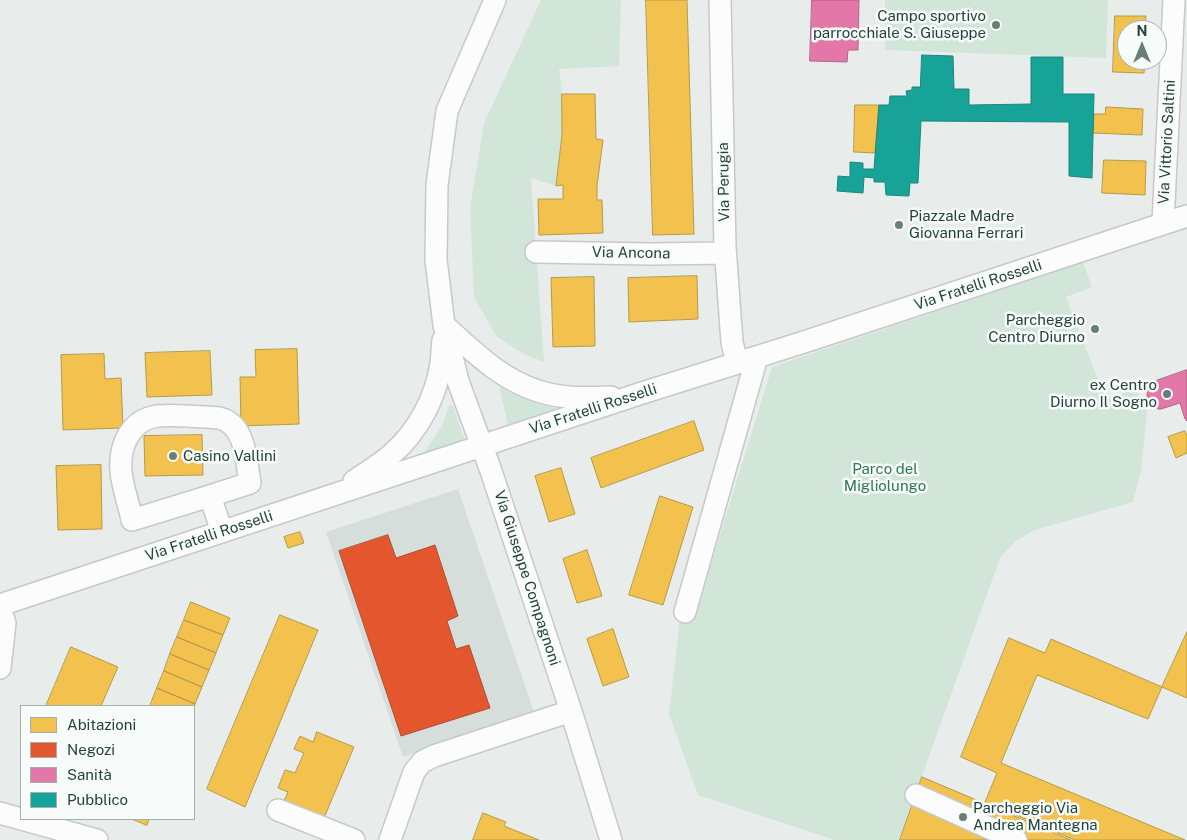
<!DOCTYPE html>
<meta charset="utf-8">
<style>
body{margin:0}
#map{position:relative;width:1187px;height:840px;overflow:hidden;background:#e8edeb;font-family:"Public Sans",sans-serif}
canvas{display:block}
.legend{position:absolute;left:20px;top:705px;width:175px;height:115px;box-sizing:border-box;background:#f7fbf9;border:1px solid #a3b1ad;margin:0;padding:6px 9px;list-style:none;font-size:15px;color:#24423a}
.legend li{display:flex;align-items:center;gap:10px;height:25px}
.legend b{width:25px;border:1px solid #a3b1ad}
.north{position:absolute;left:1117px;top:20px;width:50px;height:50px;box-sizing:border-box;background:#f7fbf9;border:1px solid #a3b1ad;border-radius:50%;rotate:0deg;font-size:14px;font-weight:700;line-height:20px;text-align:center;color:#24423a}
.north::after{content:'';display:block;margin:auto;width:18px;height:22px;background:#697e78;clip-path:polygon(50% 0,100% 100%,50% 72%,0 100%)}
</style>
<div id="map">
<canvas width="1187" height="840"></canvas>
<ul class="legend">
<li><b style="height:14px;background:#f2c14e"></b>Abitazioni</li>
<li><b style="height:14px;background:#e4572e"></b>Negozi</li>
<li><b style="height:14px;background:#e377a8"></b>Sanità</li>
<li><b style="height:14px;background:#17a398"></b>Pubblico</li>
</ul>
<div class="north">N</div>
</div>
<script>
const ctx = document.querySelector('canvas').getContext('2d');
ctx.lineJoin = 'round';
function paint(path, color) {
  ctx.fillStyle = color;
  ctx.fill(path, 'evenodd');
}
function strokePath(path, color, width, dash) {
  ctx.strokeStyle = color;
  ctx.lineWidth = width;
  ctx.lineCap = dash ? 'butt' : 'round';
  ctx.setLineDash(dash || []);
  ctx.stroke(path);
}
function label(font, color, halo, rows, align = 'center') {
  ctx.font = font + ' "Public Sans",sans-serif';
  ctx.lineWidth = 5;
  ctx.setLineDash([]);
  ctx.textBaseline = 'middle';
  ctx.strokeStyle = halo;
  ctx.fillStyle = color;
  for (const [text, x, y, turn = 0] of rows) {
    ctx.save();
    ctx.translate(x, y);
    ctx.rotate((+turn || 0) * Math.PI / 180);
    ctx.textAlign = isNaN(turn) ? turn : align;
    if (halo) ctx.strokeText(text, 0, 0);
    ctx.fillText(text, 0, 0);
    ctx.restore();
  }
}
paint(new Path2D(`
 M458,489L534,712L403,757L326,532Z`), '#d6dedb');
paint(new Path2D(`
 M541,0H621L619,66L559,69L562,94V135L556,186L531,178L544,362L526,355L497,337L474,297L470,207L484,123Z
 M885,0H1108L1106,58L885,50Z
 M1083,262L1092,287L1066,297L1106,400L1135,389L1147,411L1141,471L1133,502L1035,530L1016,541L1000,558L899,840H835L698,795L669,714L680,618L693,622L772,367Z
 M502,387C519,397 536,404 554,408L555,410L508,425L500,390L499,388Z
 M449,406H453L465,441L424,453L442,426Z`), '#d1e6d8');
const homes = new Path2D(`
 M646,0H687L694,234L653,235Z
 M1115,16H1146L1145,30H1127V60H1145L1144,73L1113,72Z
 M562,94H595L596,139L603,140L597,186V200H602L603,233L539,235L538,199H563V185L556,186L562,135Z
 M855,105H879L875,153L854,152Z
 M1106,107L1143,109L1142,135L1093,133L1094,114H1105Z
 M1104,160L1146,161L1145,195L1102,193Z
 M697,276L698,319L629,322L628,278Z
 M594,277L595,346L553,347L551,278Z
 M297,349L299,424L241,426L240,377H256L255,350Z
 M210,351L212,395L147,397L145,353Z
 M104,354L105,379L121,378L123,428L63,430L61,355Z
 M694,421L704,450L601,488L591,458Z
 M1185,431L1187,436V453L1176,458L1168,437Z
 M202,435L203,475L145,476L144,436Z
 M101,465L102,529L58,530L56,466Z
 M561,468L575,514L549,522L535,476Z
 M660,496L693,507L663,605L629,595Z
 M300,532L304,543L288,548L284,537Z
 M587,550L602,596L577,603L563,559Z
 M191,602L230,618L223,635L184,620Z
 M280,615L318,630L245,807L207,789Z
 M184,620L223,635L216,653L177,637Z
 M613,629L629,677L603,686L587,639Z
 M1187,632V698L1162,687Z
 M177,637L216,653L209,670L170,654Z
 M1009,638L1045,653L1051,639L1162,687L1148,719L1037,675L1001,763L1185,840H1075L985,802L997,773L961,757Z
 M71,647L118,667L101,706H46Z
 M170,654L209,670L202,687L164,671Z
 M164,671L202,687L195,704L157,688Z
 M157,688L195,704L194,708V706H150Z
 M317,732L354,747L324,818L284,801L288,792L278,788L285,770L295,773L304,753L294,749L300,736L313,742Z
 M922,777L1071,840H900Z
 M483,813L506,822L504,826L539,840H473Z
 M132,819H149L147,825Z`);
paint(homes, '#f2c14e');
strokePath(homes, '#b49b48', 1);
const shops = new Path2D(`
 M388,535L396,558L435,545L458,616L447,621L456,649L469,645L490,708L401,736L339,551Z`);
paint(shops, '#e4572e');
strokePath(shops, '#aa5132', 1);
const health = new Path2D(`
 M812,0H859L858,50H848L847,62L810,61Z
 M1187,370V421L1185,419L1180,403L1161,409H1158L1151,403L1147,396L1148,388L1155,381Z`);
paint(health, '#e377a8');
strokePath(health, '#aa6787', 1);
const public = new Path2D(`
 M922,55L953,56L954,89H969V105L1031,104V57H1063V94H1094L1092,178L1069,176V122L921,121L918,183H910L909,196L886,195L885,182H874V178L864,177L863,193L837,191L838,176L850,177V162L863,163V169H874L879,105H889L890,96H907L906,91L912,90V87H920Z`);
paint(public, '#17a398');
strokePath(public, '#1b867c', 1);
const minor = new Path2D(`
 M495,0L447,111L437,185L436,260L444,325L458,381L491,471L571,711L611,840
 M720,0L725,247L732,342L737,363
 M1163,223L1174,0
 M536,252L650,254L725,253
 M444,325C473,351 500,379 538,391C561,399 587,398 611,397
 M354,481C367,472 381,464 392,454C418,431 436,398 441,363C442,356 442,348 443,340
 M210,496L250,483C246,461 246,424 219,418C201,417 175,414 157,416C130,420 119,446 121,471C122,486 129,504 132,520L210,496L222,532
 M0,605L639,394L804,342L1187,216
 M0,608L5,623L0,668
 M685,612L757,357
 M916,795L1016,840
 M278,810L354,840
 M0,813L97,840
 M390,840L414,772L422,762L434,756L571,711`);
strokePath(minor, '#c5cac8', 24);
strokePath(minor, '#fcfcfc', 21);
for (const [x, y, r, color] of [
 [996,25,5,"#697e78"],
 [899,225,5,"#697e78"],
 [1095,329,5,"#697e78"],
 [1167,394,5,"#697e78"],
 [173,456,5,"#697e78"],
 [963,817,5,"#697e78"]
]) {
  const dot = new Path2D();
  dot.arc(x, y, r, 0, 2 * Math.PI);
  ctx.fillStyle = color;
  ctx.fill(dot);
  strokePath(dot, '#f7fbf9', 2);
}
label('15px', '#24423a', '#f7fbf9', [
 ["Campo sportivo",986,16],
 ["parrocchiale S. Giuseppe",986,33],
 ["Piazzale Madre",909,216,"left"],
 ["Giovanna Ferrari",909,233,"left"],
 ["Parcheggio",1085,320],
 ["Centro Diurno",1085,337],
 ["ex Centro",1157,385],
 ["Diurno Il Sogno",1157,402],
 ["Casino Vallini",183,456,"left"],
 ["Parcheggio Via",973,808,"left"],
 ["Andrea Mantegna",973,825,"left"]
], 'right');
label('15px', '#24423a', '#f7fbf9', [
 ["Via Vittorio Saltini",1167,142,-87],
 ["Via Perugia",724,182,-91],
 ["Via Ancona",631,253,1],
 ["Via Fratelli Rosselli",978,285,-18],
 ["Via Fratelli Rosselli",593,409,-18],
 ["Via Fratelli Rosselli",209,536,-18],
 ["Via Giuseppe Compagnoni",527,578,72]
]);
label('15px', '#2d7a4b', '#f7fbf9', [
 ["Parco del",885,469],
 ["Migliolungo",885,486]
]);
</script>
